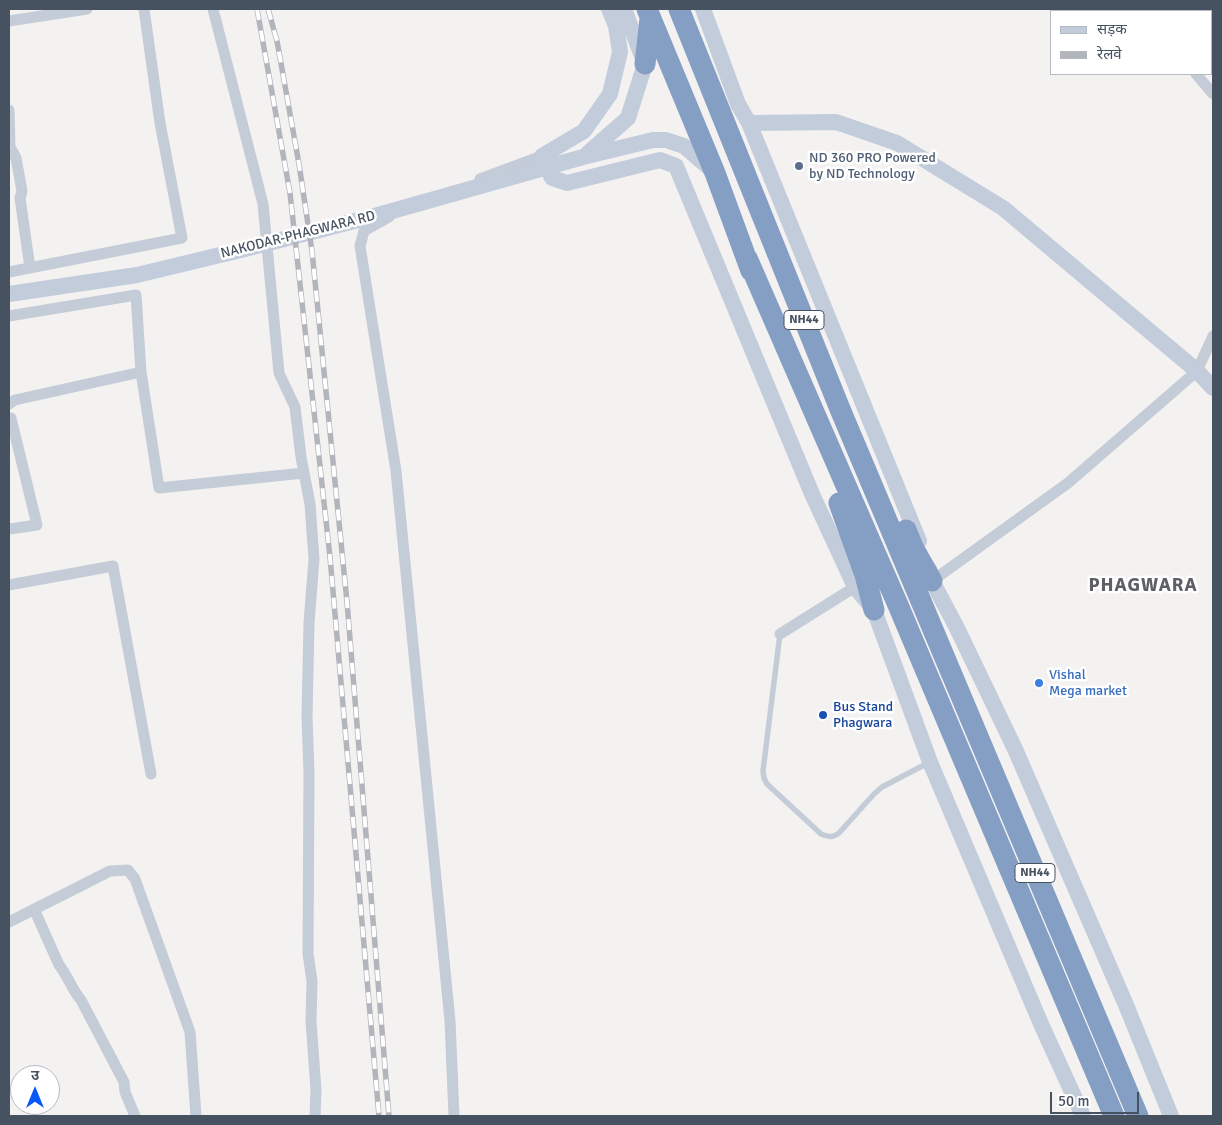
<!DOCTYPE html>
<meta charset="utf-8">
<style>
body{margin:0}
#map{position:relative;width:1222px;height:1125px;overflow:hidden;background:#f4f1f1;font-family:Signika,"Noto Sans Devanagari",sans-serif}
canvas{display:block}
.frame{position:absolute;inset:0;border:10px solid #475261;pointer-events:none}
.legend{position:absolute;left:1050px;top:10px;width:162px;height:65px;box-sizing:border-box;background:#fff;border:1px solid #b5bac0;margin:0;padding:6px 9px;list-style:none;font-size:15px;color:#475261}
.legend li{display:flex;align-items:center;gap:10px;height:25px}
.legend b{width:25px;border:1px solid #b5bac0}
.north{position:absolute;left:10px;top:1065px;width:50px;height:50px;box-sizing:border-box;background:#fff;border:1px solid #b5bac0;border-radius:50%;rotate:0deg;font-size:14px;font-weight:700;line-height:20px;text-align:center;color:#475261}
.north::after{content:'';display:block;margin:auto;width:18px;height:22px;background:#085af6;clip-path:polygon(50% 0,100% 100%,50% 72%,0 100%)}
.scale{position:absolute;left:1050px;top:1092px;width:89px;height:22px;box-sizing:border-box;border:2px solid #475261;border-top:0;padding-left:6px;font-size:15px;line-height:18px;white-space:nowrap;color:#475261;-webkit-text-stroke:4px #fff;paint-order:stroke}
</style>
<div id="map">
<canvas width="1222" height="1125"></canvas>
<div class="frame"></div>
<ul class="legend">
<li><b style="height:6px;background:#c2ccdb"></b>सड़क</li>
<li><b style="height:6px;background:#b3b5bc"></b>रेलवे</li>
</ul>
<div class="north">उ</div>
<div class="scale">50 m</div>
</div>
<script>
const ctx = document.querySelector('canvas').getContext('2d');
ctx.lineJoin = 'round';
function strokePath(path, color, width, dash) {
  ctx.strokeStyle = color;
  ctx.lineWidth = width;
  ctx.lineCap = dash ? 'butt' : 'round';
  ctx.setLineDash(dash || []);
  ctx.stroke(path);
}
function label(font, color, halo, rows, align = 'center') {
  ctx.font = font + ' Signika,sans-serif';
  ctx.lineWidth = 5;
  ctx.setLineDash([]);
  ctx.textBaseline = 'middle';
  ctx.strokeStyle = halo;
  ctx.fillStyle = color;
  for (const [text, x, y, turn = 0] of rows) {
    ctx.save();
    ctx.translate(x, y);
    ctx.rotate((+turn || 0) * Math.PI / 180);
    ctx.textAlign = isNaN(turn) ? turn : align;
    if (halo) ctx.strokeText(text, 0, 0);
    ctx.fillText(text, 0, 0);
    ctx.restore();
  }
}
strokePath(new Path2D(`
 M780,634L763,771L764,778L767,784L821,834C829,837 833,838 839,833L874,794L882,787L928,763`), '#c4ccd7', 5.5);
strokePath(new Path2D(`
 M213,9L263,204L279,373L295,407L301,457L310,504L314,559L309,623L307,716L309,773L308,954L312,981L311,1021L316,1090L315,1116
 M1143,9L1144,11
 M9,21L87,9
 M1196,74L1213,94
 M9,110L10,147L16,158L22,191L20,198L30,268
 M480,179L542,156
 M389,217L364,231L360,246L396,471L450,1021L454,1116
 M9,272L182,238L160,123L144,9
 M9,316L136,295L141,372L15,400L9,404
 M141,372L159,488L304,473
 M9,529L37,525L11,418
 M932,581L1068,483L1197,371L1213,336
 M9,585L113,566L151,774
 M780,634L855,587
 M34,909L59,965C68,976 72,990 81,1000L124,1082L125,1092L135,1116
 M9,922L110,871L128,870L135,879L190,1032L196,1116`), '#c4ccd7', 11);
strokePath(new Path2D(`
 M609,9L616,26L620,52L610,94L584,131L542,156L552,178L567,183L660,160L676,166L812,494L855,587L874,610L930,762L1041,1024L1083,1116
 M703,9L738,104L749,123L919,541
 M749,123L836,122L897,143L1003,208L1197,371L1213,388
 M587,154L628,118L645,64L624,9
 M9,294L137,275L245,249L378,215L583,157L653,140H666L684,146L714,172
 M929,569L932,581L956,626L1015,749L1126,1005L1171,1116`), '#c2ccdb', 16);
strokePath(new Path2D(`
 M647,9L715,173L751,271
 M679,9L840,409L1138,1116
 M645,64L650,19
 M747,258L898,605L1114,1116
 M839,503L865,575L874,610
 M906,530L913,547L932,581`), '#859ec4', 21);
const rail = new Path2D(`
 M257,9L290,193L330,557L379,1116
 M268,9L277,41L299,164L312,251L347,602L389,1116`);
strokePath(rail, '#b3b5bc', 5.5);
strokePath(rail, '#fff', 4, [11]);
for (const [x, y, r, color] of [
 [799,166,5,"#5c6f8a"],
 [1039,683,5,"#3f7fe0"],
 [823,715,5,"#1a4fb4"]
]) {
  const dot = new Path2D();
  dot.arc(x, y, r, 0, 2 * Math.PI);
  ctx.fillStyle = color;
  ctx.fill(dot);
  strokePath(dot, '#fff', 2);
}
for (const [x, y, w] of [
 [804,320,40],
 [1035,873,40]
]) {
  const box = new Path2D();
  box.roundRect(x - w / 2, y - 9.5, w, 19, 4);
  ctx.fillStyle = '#fff';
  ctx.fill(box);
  strokePath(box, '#475261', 1);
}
label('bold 12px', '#475261', null, [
 ["NH44",804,320],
 ["NH44",1035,873]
]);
label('14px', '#4e5e75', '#fff', [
 ["ND 360 PRO Powered",809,158],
 ["by ND Technology",809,174]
], 'left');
label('14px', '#475261', '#fff', [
 ["NAKODAR-PHAGWARA RD",298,235,-14]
]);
label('14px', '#366cbe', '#fff', [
 ["Vishal",1049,675],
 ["Mega market",1049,691]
], 'left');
label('14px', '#164399', '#fff', [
 ["Bus Stand",833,707],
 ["Phagwara",833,723]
], 'left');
ctx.letterSpacing = '1px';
label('bold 19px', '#5d6067', '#fff', [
 ["PHAGWARA",1143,586]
]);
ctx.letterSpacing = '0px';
</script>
